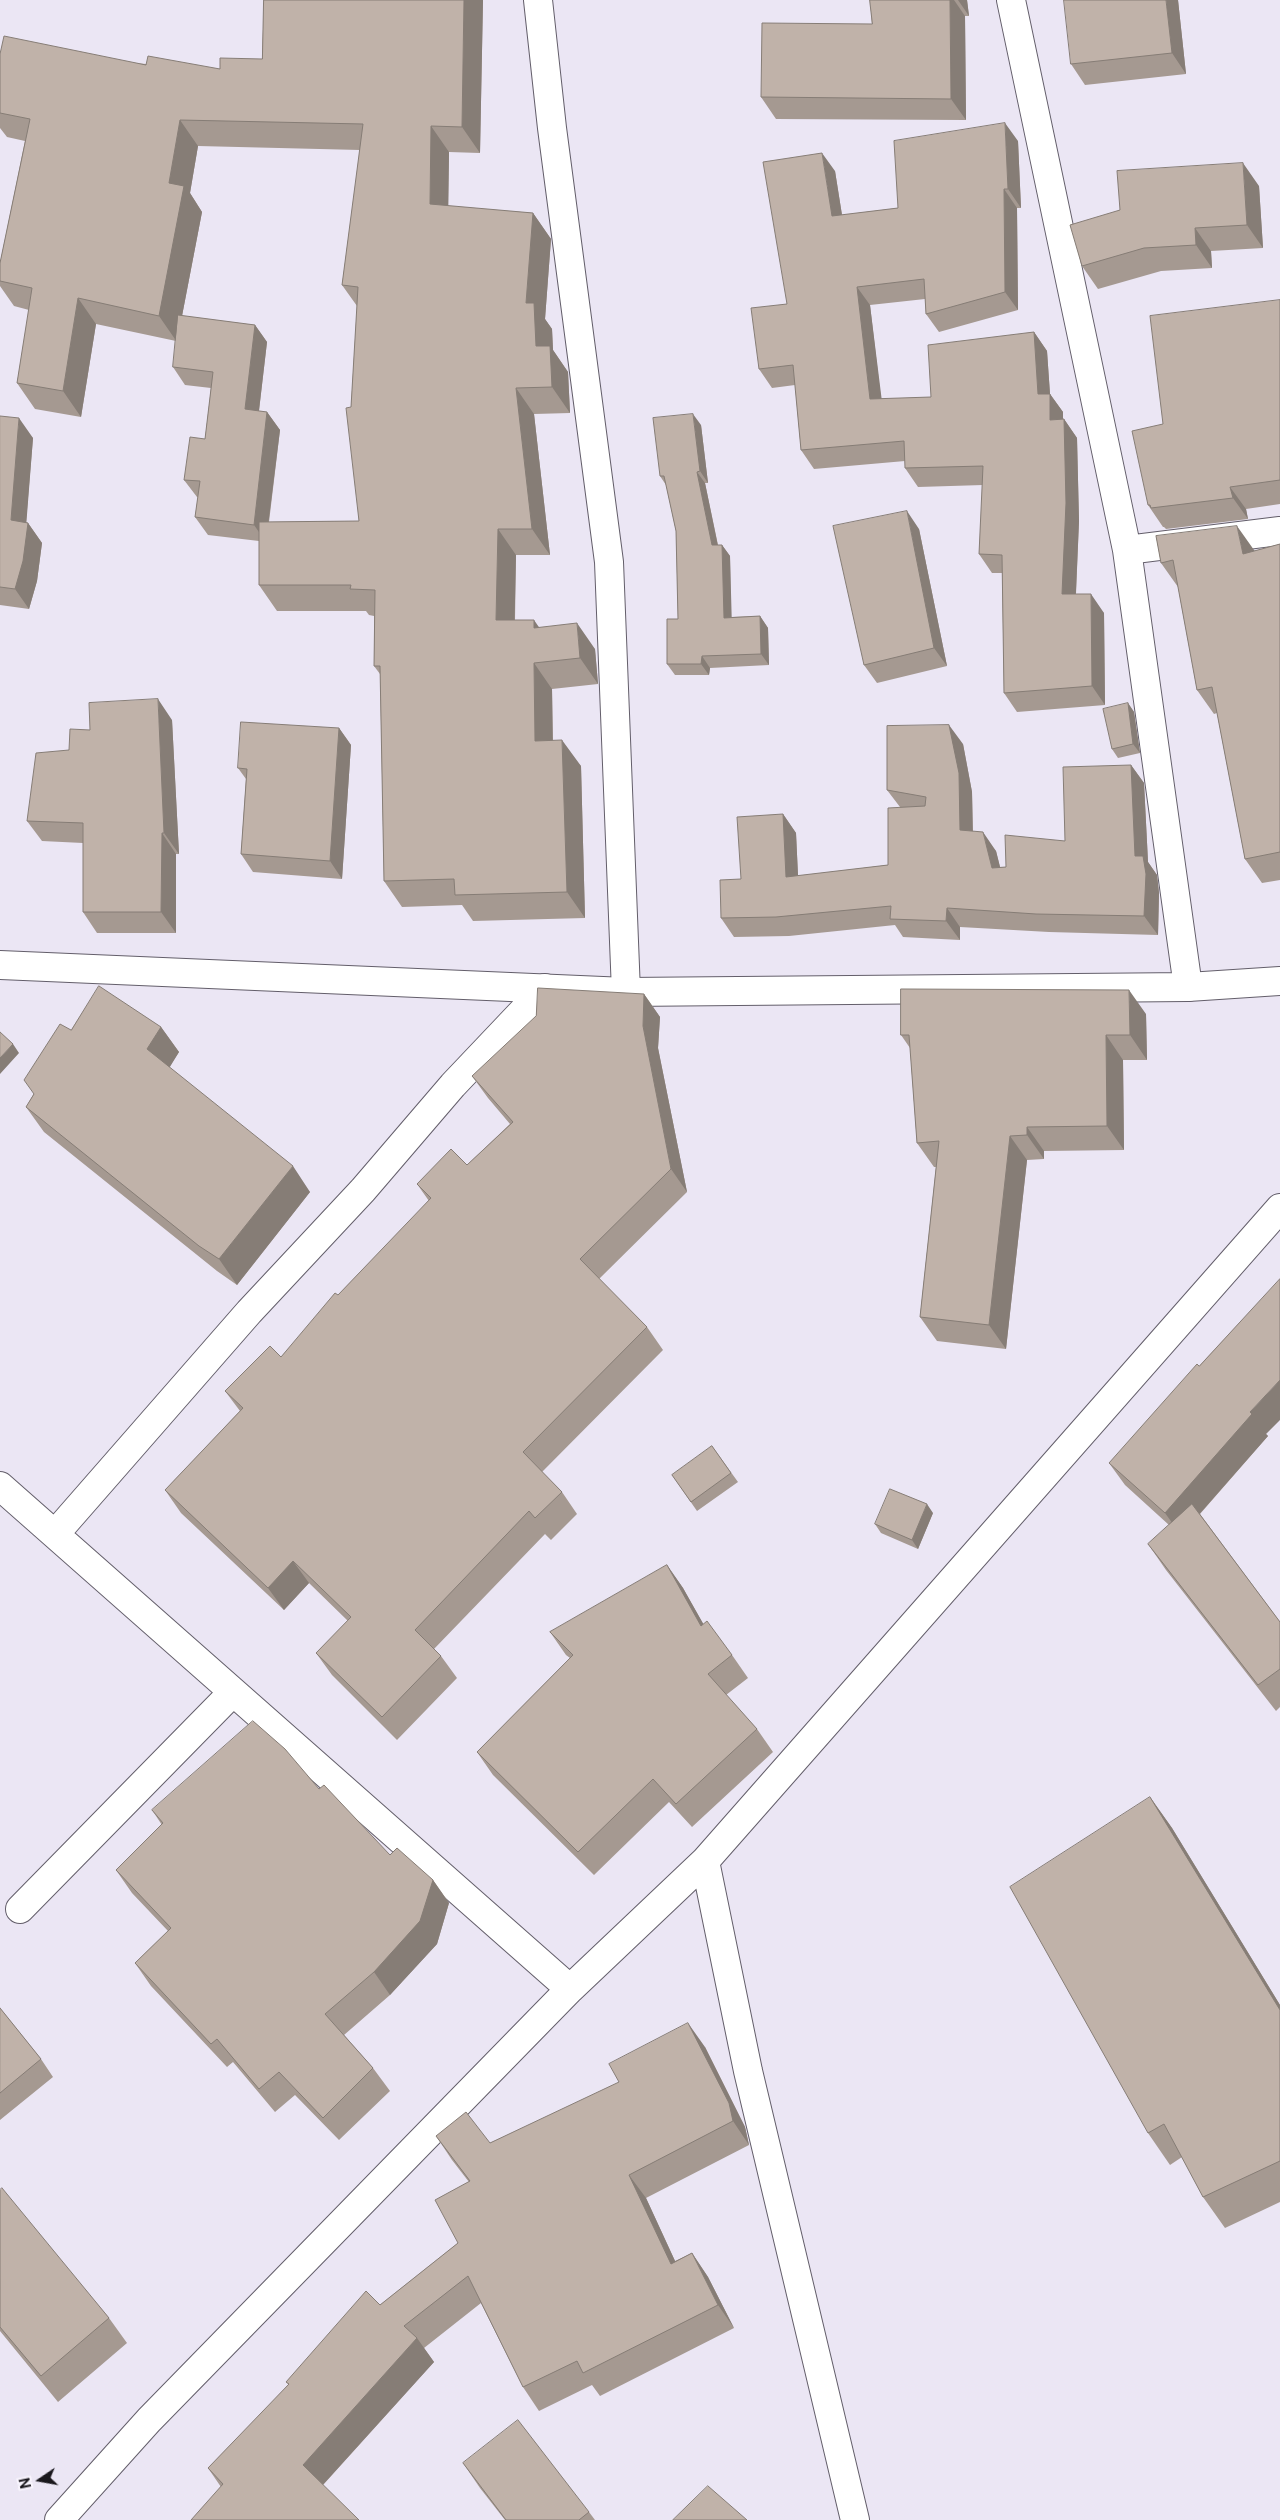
<!DOCTYPE html>
<style>
body{margin:0}
#map{position:relative;width:1280px;height:2520px;overflow:hidden;background:#ebe6f4;font-family:"Public Sans",sans-serif}
canvas{display:block}
.north{position:absolute;left:15px;top:2455px;width:50px;height:50px;-webkit-text-stroke:4px #f8f4fd;paint-order:stroke;rotate:258deg;font-size:14px;font-weight:700;line-height:20px;text-align:center;color:#1a181d}
.north::after{content:'';display:block;margin:auto;width:18px;height:22px;background:#1a181d;clip-path:polygon(50% 0,100% 100%,50% 72%,0 100%)}
</style>
<div id="map">
<canvas width="1280" height="2520"></canvas>
<div class="north">N</div>
</div>
<script>
const ctx = document.querySelector('canvas').getContext('2d');
ctx.lineJoin = 'round';
function strokePath(path, color, width, dash) {
  ctx.strokeStyle = color;
  ctx.lineWidth = width;
  ctx.lineCap = dash ? 'butt' : 'round';
  ctx.setLineDash(dash || []);
  ctx.stroke(path);
}
function paint(path, color) {
  ctx.fillStyle = color;
  ctx.fill(path, 'evenodd');
}
const street = new Path2D(`
 M538,0L552,128L609,562L626,992
 M1011,0L1127,550L1188,987
 M1127,550L1280,531
 M0,1486L570,1989
 M55,1534L249,1312L363,1190L453,1085L545,988
 M705,1861L748,2071L855,2520
 M20,1909L233,1692
 M59,2520L149,2420L570,1989L705,1861L1280,1208`);
const secondary = new Path2D(`
 M0,965L626,992L1188,987L1280,981`);
strokePath(street, '#635e6a', 30);
strokePath(secondary, '#635e6a', 30);
strokePath(street, '#fff', 28);
strokePath(secondary, '#fff', 28);
paint(new Path2D(`
 M264,0H483L480,153L449,152L448,206L533,213L551,239L545,319L552,329L553,350L568,372L570,413L534,414L550,555H516L515,620L539,627L595,649L598,684L552,689L553,740L581,766L585,918L473,921L462,905L402,907L384,881L380,674L374,666V616L369,615L366,611H277L259,585V541L208,535L195,517L198,497H197L184,480L205,439L211,388L185,385L173,367L176,341L96,324L81,417L35,409L17,383L29,310L14,306L0,286V263L25,141L7,137L0,128V54L220,69L262,59ZM198,146L360,150L342,285L357,306L351,407L359,521L269,522L280,430L267,412L259,411L267,342L255,325L182,316L202,212L190,193Z
 M870,0H967L969,16H965L966,120L776,119L761,97L872,24Z
 M1178,0L1186,74L1085,85L1071,64Z
 M1018,141L1021,208H1017L1018,310L939,332L926,314L925,299L870,305L881,399L931,397L1034,332L1047,351L1050,394L1063,412V419H1064L1077,438L1079,521L1076,594L1104,613L1105,705L1017,712L1004,693L1002,573H992L979,554L983,485L918,487L905,468V461L814,469L801,450L795,385L772,388L759,369L787,304L835,171L842,215L898,208Z
 M1259,186L1263,248L1211,251L1212,268L1161,271L1098,289L1082,266Z
 M1280,300V504L1246,509L1248,519L1166,529L1164,527H1163L1148,505L1163,424Z
 M0,416L33,438L26,522L28,523L42,543L37,581L29,609L0,605Z
 M701,425L708,483H705L718,545H722L730,556L731,617L760,616L768,628L769,665L710,668L709,675H675L667,664L678,619L676,531L666,485L660,476Z
 M919,529L947,666L877,683L864,665Z
 M1156,536L1254,550L1255,551L1280,544V880L1262,883L1245,859L1217,713L1214,714L1197,690L1178,587L1161,563Z
 M1128,703L1134,712L1140,753L1118,758L1112,749Z
 M172,720L179,854H176V933H97L83,912V843L42,841L27,821L69,750L90,730Z
 M339,728L351,745L342,879L253,872L241,854L246,779L238,768Z
 M963,744L972,792L973,831L996,851L1000,867H1006L1065,841L1131,765L1144,783L1148,862L1157,875L1159,893L1158,935L1049,932L960,927V940L903,937L895,925L789,936L734,937L721,918L741,879L783,814L796,833L798,876L888,865L900,807L887,790Z
 M644,994L660,1017L658,1048L687,1192L599,1279L647,1327L663,1350L542,1472L562,1492L577,1514L551,1540L545,1534L434,1649L441,1656L457,1678L397,1740L332,1675L316,1653L348,1621L309,1583L284,1610L181,1513L165,1490L240,1411L225,1391L281,1357L338,1295L429,1201L417,1184L467,1165L510,1124L488,1098L472,1076Z
 M1146,1014L1147,1060H1123L1124,1150L1044,1151V1159L1027,1160L1006,1349L937,1341L920,1317L936,1167H934L917,1143L910,1048L901,1035Z
 M161,1027L179,1052L169,1067L310,1192L237,1285L217,1271L44,1132L26,1107L71,1030Z
 M1266,1434L1268,1436L1200,1514L1280,1622V1707L1276,1711L1166,1570L1148,1544L1169,1525L1125,1485L1109,1463Z
 M712,1446L738,1482L697,1511L672,1475Z
 M933,1513L918,1549L881,1533L875,1524Z
 M667,1565L683,1588L703,1624L732,1655L748,1678L726,1695L757,1729L773,1752L692,1827L669,1802L594,1875L493,1775L477,1752L570,1658L566,1655L550,1632Z
 M319,1789L390,1855L433,1880L449,1903L437,1944L390,1995L344,2035L373,2068L390,2091L339,2140L295,2095L275,2112L233,2062L227,2067L151,1986L135,1963L168,1931L132,1893L116,1870L162,1825L152,1810Z
 M1150,1797L1172,1828L1280,2005V2202L1225,2228L1203,2197L1182,2157L1170,2165L1148,2133Z
 M0,2008L41,2059L53,2077L0,2120Z
 M705,2047L745,2127L749,2145L646,2198L675,2261L692,2253L708,2277L734,2328L600,2396L592,2385L539,2411L523,2387L481,2303L424,2348L434,2362L323,2485L221,2487L208,2468L289,2385L286,2382L380,2305L458,2243L469,2182L452,2160L436,2136L490,2143Z
 M0,2190L109,2318L127,2343L58,2402L0,2331Z
 M463,2463L589,2512L595,2520H505L480,2488Z`), '#a59991');
paint(new Path2D(`
 M464,0H483L480,153L462,127Z
 M950,0H954L965,16L966,120L951,99Z
 M958,0H967L969,16Z
 M1166,0H1178L1186,74L1172,53Z
 M180,120L198,146L190,193L202,212L177,342L159,316L169,183Z
 M1005,123L1018,141L1021,208L1008,189Z
 M431,126L449,152L448,230L430,204Z
 M822,153L835,171L845,234L832,216Z
 M1243,163L1259,186L1263,248L1247,225Z
 M1004,189L1017,208L1018,310L1005,292Z
 M533,213L551,239L545,319L552,329L553,350L568,372L570,413L552,387L536,346L526,303Z
 M1195,228L1211,251L1212,268L1196,245Z
 M857,287L870,305L884,418L870,399Z
 M78,298L96,324L81,417L63,391Z
 M255,325L267,342L257,427L245,409Z
 M1034,332L1047,351L1050,394L1063,412V439L1050,420L1038,394Z
 M516,388L534,414L550,555L532,529Z
 M267,412L280,430L266,542L254,525Z
 M693,414L701,425L708,483L700,471Z
 M19,418L33,438L25,540L11,520Z
 M1064,419L1077,438L1079,521L1075,613L1062,594Z
 M697,472L705,483L720,556L712,545Z
 M1230,487L1246,509L1248,519L1233,498Z
 M907,511L919,529L947,666L934,648Z
 M28,523L42,543L37,581L29,609L15,589Z
 M1237,526L1254,550L1260,579L1243,554Z
 M498,529L516,555L514,646L496,620Z
 M722,545L730,556L732,629L724,618Z
 M1091,594L1104,613L1105,705L1092,686Z
 M760,616L768,628L769,665L761,654Z
 M534,620L552,646L534,628Z
 M577,623L595,649L598,684L580,658Z
 M702,656L710,668L709,675L701,664Z
 M534,663L552,689L553,767L535,741Z
 M158,699L172,720L179,854L164,833Z
 M1128,703L1134,712L1140,753L1133,744Z
 M949,725L963,744L972,792L973,849L960,830Z
 M339,728L351,745L342,879L330,861Z
 M562,740L581,766L585,918L567,892Z
 M1131,765L1144,783L1148,862L1157,875L1159,893L1158,935L1144,916L1135,856Z
 M783,814L796,833L799,896L786,877Z
 M983,832L996,851L1005,887L992,868Z
 M162,833L176,854V933L161,912Z
 M947,908L960,927V940L946,921Z
 M1129,990L1146,1014L1147,1060L1130,1035Z
 M644,994L660,1017L658,1048L687,1192L671,1169L643,1026Z
 M161,1027L179,1052L165,1075L147,1049Z
 M1106,1035L1123,1060L1124,1150L1107,1126Z
 M13,1044L19,1053L0,1074V1058Z
 M1027,1127L1044,1151V1159L1027,1135Z
 M1010,1136L1027,1160L1006,1349L989,1325Z
 M293,1166L310,1192L237,1285L219,1259Z
 M1280,1380V1420L1266,1434L1268,1436L1181,1535L1165,1513L1250,1412Z
 M927,1504L933,1513L918,1549L912,1540Z
 M293,1561L309,1583L284,1610L268,1588Z
 M667,1565L683,1588L717,1648L701,1626Z
 M1150,1797L1172,1828L1280,2005V2010Z
 M433,1880L449,1903L437,1944L390,1995L374,1972Z
 M688,2023L705,2047L745,2127L749,2145L733,2121Z
 M629,2175L646,2198L687,2287L671,2264Z
 M692,2253L708,2277L734,2328L718,2305Z
 M417,2338L434,2362L320,2488L303,2465Z`), '#867d76');
const building = new Path2D(`
 M264,0H464L462,127L431,126L430,204L533,213L526,303H534L536,346H550L552,387L516,388L532,529H498L496,620H534V628L577,623L580,658L534,663L535,741L562,740L567,892L455,895L454,879L384,881L380,666H374L375,590L350,589L351,585H259V522L359,521L346,408L351,407L358,287L342,285L363,124L180,120L169,183L184,186L159,316L78,298L63,391L17,383L32,288L0,281V263L30,119L0,113V54L4,36L146,65L148,56L220,69V58L262,59Z
 M870,0H950L951,99L761,97L762,23L872,24Z
 M1064,0H1166L1172,53L1071,64Z
 M1005,123L1008,189H1004L1005,292L926,314L924,279L857,287L870,399L931,397L928,345L1034,332L1038,394H1050V420L1064,419L1066,503L1062,594H1091L1092,686L1004,693L1002,555L979,554L983,466L905,468L904,441L801,450L793,365L759,369L751,308L787,304L763,162L822,153L832,216L898,208L894,141Z
 M1243,163L1247,225L1195,228L1196,245L1144,248L1082,266L1070,225L1120,210L1117,171Z
 M1280,300V480L1230,487L1233,498L1151,508L1150,505H1148L1132,431L1163,424L1150,316Z
 M178,315L255,325L245,409L267,412L254,525L195,517L200,481L184,480L190,437L205,439L213,372L173,367Z
 M693,414L700,471L697,472L712,545H722L724,618L760,616L761,654L702,656L701,664H667V619H678L676,531L664,476H660L653,418Z
 M0,416L19,418L11,520L28,523L23,561L15,589L0,587Z
 M907,511L934,648L864,665L833,526Z
 M1237,526L1243,554L1280,544V852L1245,859L1212,687L1197,690L1173,560L1161,563L1156,536Z
 M158,699L164,833H162L161,912H83V823L27,821L36,753L69,750L70,729L90,730L89,703Z
 M1128,703L1133,744L1112,749L1103,709Z
 M241,722L339,728L330,861L241,854L247,769L238,768Z
 M949,725L959,773L960,830L983,832L992,868L1006,867L1005,835L1065,841L1063,767L1131,765L1135,856H1143L1146,874L1144,916L1036,914L947,908L946,921L890,919L891,906L776,917L721,918L720,880L741,879L737,817L783,814L786,877L888,865V808L925,806L926,797L887,790V726Z
 M99,986L161,1027L147,1049L293,1166L219,1259L199,1246L26,1107L34,1094L24,1080L60,1024L71,1030Z
 M538,988L644,994L643,1026L671,1169L580,1259L647,1327L523,1452L562,1492L535,1518L529,1511L415,1630L441,1656L382,1717L316,1653L351,1617L293,1561L268,1588L165,1490L243,1408L225,1391L270,1346L281,1357L335,1293L338,1295L431,1198L417,1184L451,1149L467,1165L513,1122L472,1076L536,1016Z
 M901,989L1129,990L1130,1035H1106L1107,1126L1027,1127V1135L1010,1136L989,1325L920,1317L939,1141L917,1143L909,1035H901Z
 M0,1032L13,1044L0,1058Z
 M1280,1279V1380L1250,1412L1252,1414L1165,1513L1109,1463L1197,1364L1199,1366Z
 M712,1446L731,1473L691,1502L672,1475Z
 M890,1489L927,1504L912,1540L875,1524Z
 M1192,1504L1280,1622V1669L1258,1685L1148,1544Z
 M667,1565L701,1626L707,1621L732,1655L708,1674L757,1729L676,1804L653,1779L578,1852L477,1752L573,1655L550,1632Z
 M253,1721L285,1749L319,1789L324,1785L390,1855L397,1848L433,1880L420,1921L374,1972L325,2014L373,2068L323,2118L279,2072L259,2089L217,2039L211,2044L135,1963L171,1928L116,1870L163,1823L152,1810Z
 M1150,1797L1280,2010V2161L1203,2197L1164,2124L1148,2133L1010,1887Z
 M0,2008L41,2059L0,2093Z
 M688,2023L729,2103L733,2121L629,2175L671,2264L692,2253L718,2305L583,2373L577,2361L523,2387L468,2276L404,2326L417,2338L303,2465L359,2520H191L223,2484L208,2468L289,2384L286,2382L366,2291L380,2305L458,2243L435,2200L470,2181L436,2136L466,2112L490,2143L619,2082L609,2064Z
 M2,2188L109,2318L41,2376L0,2327V2190Z
 M518,2420L589,2512L579,2520H506L463,2463Z
 M708,2486L747,2520H673Z`);
paint(building, '#c0b2a9');
strokePath(building, '#867d76', 1);
</script>
